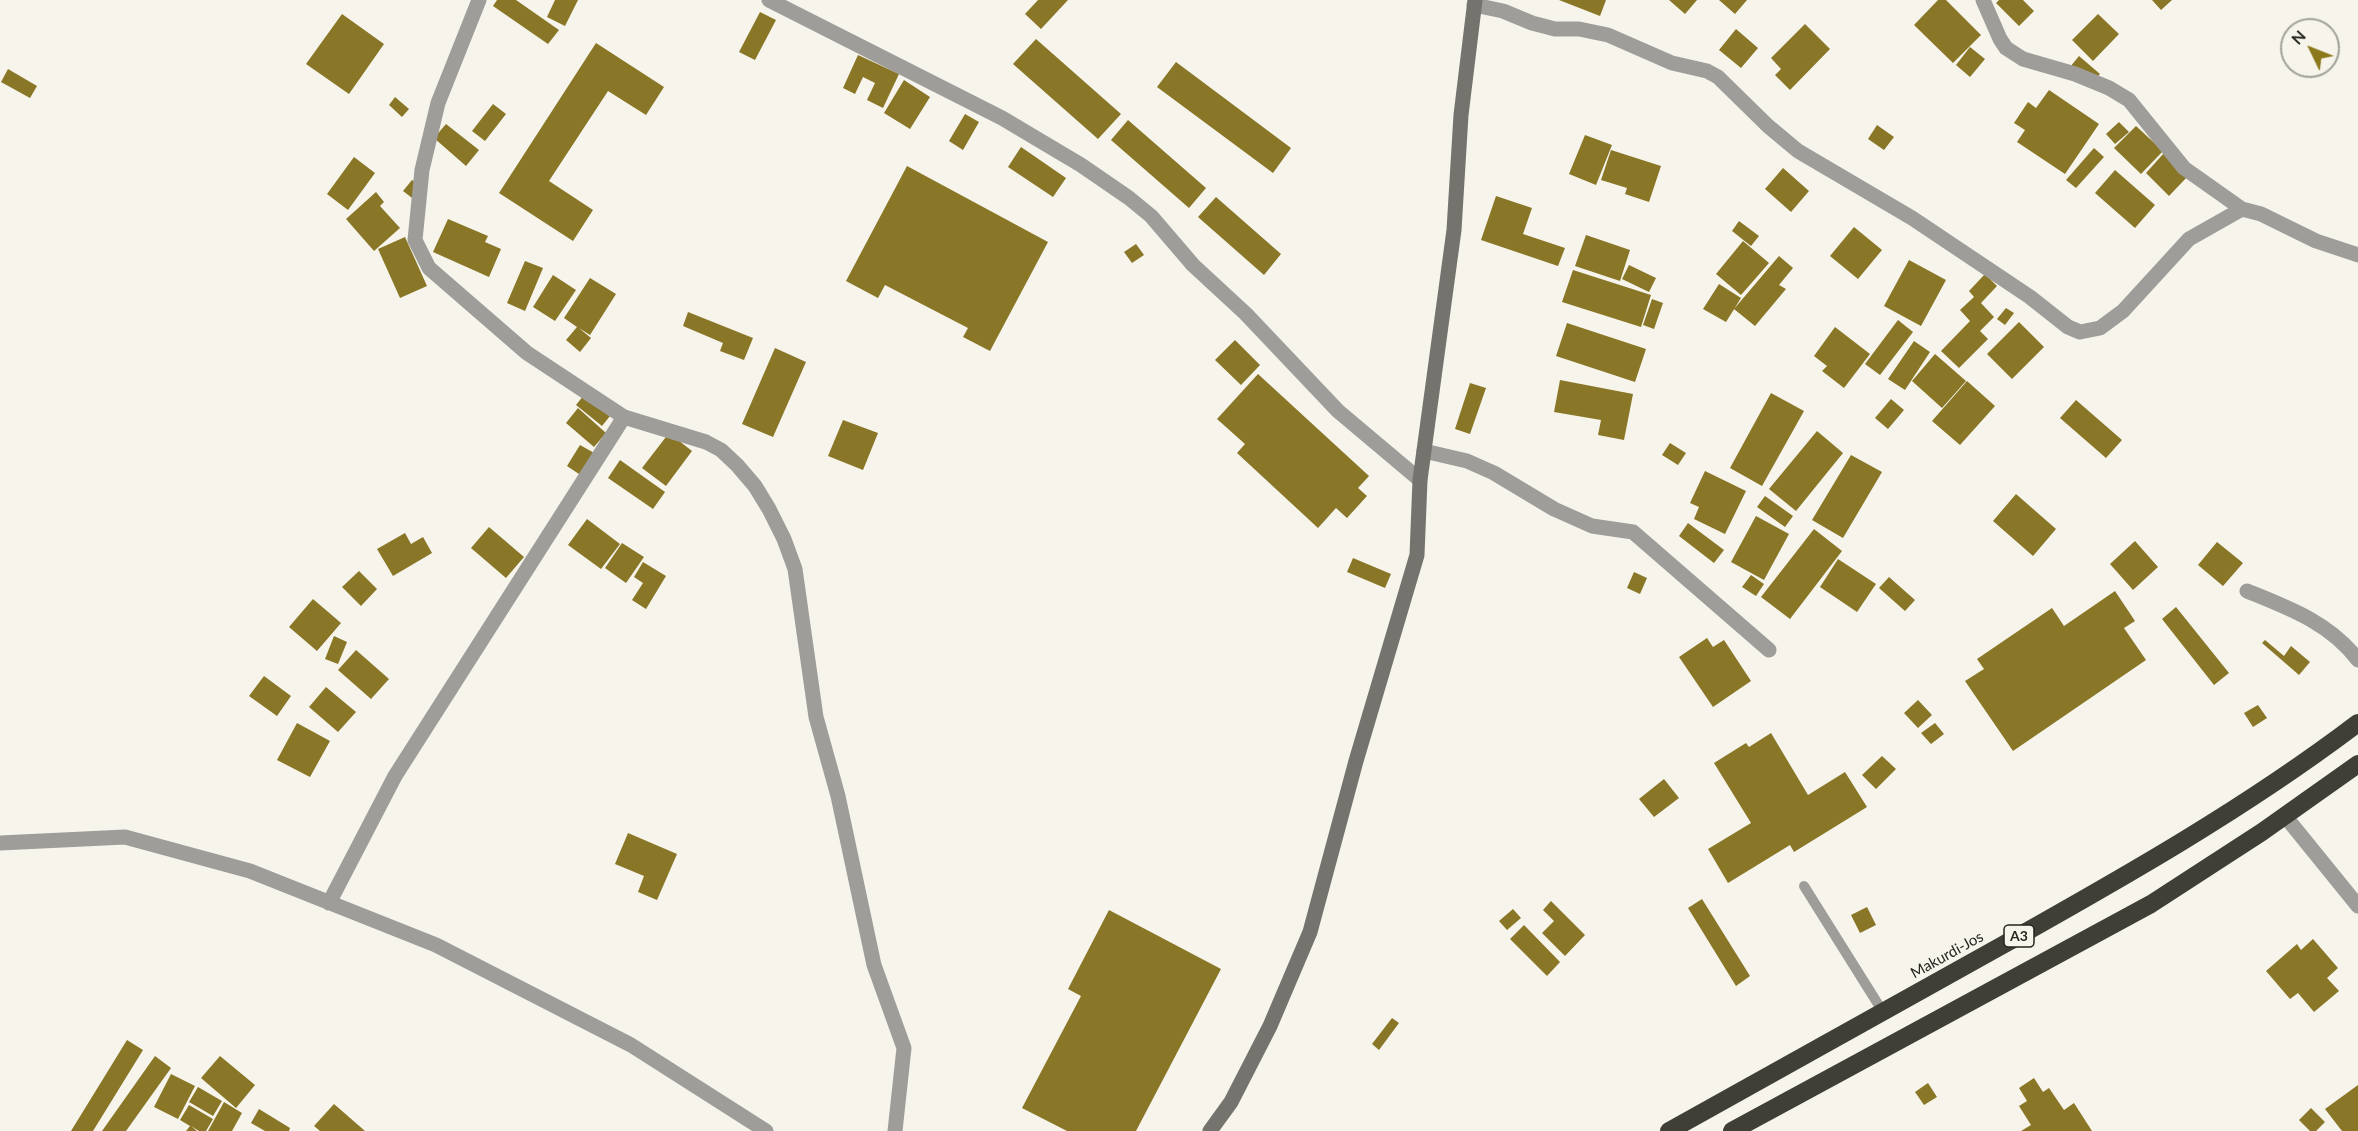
<!DOCTYPE html>
<style>
body{margin:0}
#map{position:relative;width:2358px;height:1131px;overflow:hidden;background:#f6f4eb;font-family:Lato,sans-serif}
canvas{display:block}
.north{position:absolute;left:2280px;top:18px;width:60px;height:60px;box-sizing:border-box;background:#f6f4eb;border:2px solid #a2a19a;border-radius:50%;rotate:313deg;font-size:16px;font-weight:700;line-height:24px;text-align:center;color:#252521}
.north::after{content:'';display:block;margin:auto;width:21px;height:27px;background:#8c781c;clip-path:polygon(50% 0,100% 100%,50% 72%,0 100%)}
</style>
<div id="map">
<canvas width="2358" height="1131"></canvas>
<div class="north">N</div>
</div>
<script>
const ctx = document.querySelector('canvas').getContext('2d');
ctx.lineJoin = 'round';
function paint(path, color) {
  ctx.fillStyle = color;
  ctx.fill(path, 'evenodd');
}
function strokePath(path, color, width, dash) {
  ctx.strokeStyle = color;
  ctx.lineWidth = width;
  ctx.lineCap = dash ? 'butt' : 'round';
  ctx.setLineDash(dash || []);
  ctx.stroke(path);
}
function label(font, color, halo, rows, align = 'center') {
  ctx.font = font + ' Lato,sans-serif';
  ctx.lineWidth = 5;
  ctx.setLineDash([]);
  ctx.textBaseline = 'middle';
  ctx.strokeStyle = halo;
  ctx.fillStyle = color;
  for (const [text, x, y, turn = 0] of rows) {
    ctx.save();
    ctx.translate(x, y);
    ctx.rotate((+turn || 0) * Math.PI / 180);
    ctx.textAlign = isNaN(turn) ? turn : align;
    if (halo) ctx.strokeText(text, 0, 0);
    ctx.fillText(text, 0, 0);
    ctx.restore();
  }
}
paint(new Path2D(`
 M497,0H516L559,30L548,44L493,6Z
 M555,0H578L565,26L547,17Z
 M1038,0H1068L1041,29L1025,14Z
 M1559,0H1606L1600,16Z
 M1669,0H1697L1685,14Z
 M1719,0H1747L1735,14Z
 M1938,0H1946L1981,35L1953,63L1914,25Z
 M1999,0H2023L2034,11L2019,26L1996,3Z
 M2152,0H2172L2161,10Z
 M760,12L776,20L755,60L739,52Z
 M342,14L384,44L349,94L306,64Z
 M2098,14L2119,34L2093,61L2072,40Z
 M1805,24L1830,49L1790,90L1775,75L1781,69L1771,58Z
 M1736,29L1758,48L1741,68L1719,50Z
 M1036,39L1121,114L1098,139L1013,64Z
 M596,43L664,87L646,115L608,91L549,181L593,210L573,241L499,193Z
 M1970,47L1985,59L1970,77L1956,65Z
 M858,55L899,74L883,108L867,100L875,83L863,77L855,94L843,88Z
 M2079,56L2100,74L2090,85L2070,67Z
 M1176,62L1291,148L1273,173L1157,87Z
 M8,69L37,86L30,98L1,82Z
 M904,80L930,97L910,129L884,113Z
 M2049,90L2099,124L2065,174L2017,142L2025,130L2014,123L2028,102L2036,108Z
 M395,97L409,109L402,117L389,105Z
 M493,104L506,114L485,141L472,131Z
 M965,114L979,122L963,150L949,141Z
 M1128,120L1206,188L1189,208L1111,140Z
 M2119,122L2129,132L2115,144L2106,134Z
 M446,124L479,150L466,166L434,138Z
 M1877,125L1894,137L1884,150L1868,139Z
 M2136,126L2163,151L2141,174L2114,148Z
 M1585,135L1612,145L1596,185L1569,174Z
 M1021,147L1066,178L1053,197L1008,167Z
 M2094,148L2104,157L2076,188L2066,180Z
 M1611,150L1661,166L1649,202L1625,194L1627,188L1601,180Z
 M2164,153L2188,176L2169,196L2146,173Z
 M354,157L375,173L348,210L327,194Z
 M907,166L1048,242L990,351L963,337L968,328L885,285L878,298L846,281Z
 M1783,168L1809,191L1791,212L1765,189Z
 M2115,170L2155,205L2135,228L2095,193Z
 M412,180L425,189L416,201L403,191Z
 M376,192L384,202L380,206L400,228L374,251L346,219Z
 M1496,196L1532,208L1523,234L1565,248L1558,266L1481,240Z
 M1216,197L1281,254L1264,275L1198,217Z
 M448,219L488,236L485,242L501,249L489,277L433,252Z
 M1739,221L1759,236L1751,246L1732,231Z
 M1854,227L1882,250L1858,279L1830,256Z
 M1586,235L1630,250L1620,281L1575,266Z
 M405,237L427,286L400,298L378,249Z
 M1743,241L1769,263L1741,295L1716,274Z
 M1136,244L1144,255L1132,263L1124,252Z
 M1779,256L1793,268L1779,285L1786,289L1755,326L1734,309Z
 M1909,260L1946,280L1921,326L1884,306Z
 M525,261L543,268L525,311L507,303Z
 M1629,265L1656,278L1649,292L1622,279Z
 M1573,270L1651,295L1641,327L1562,302Z
 M1985,274L1997,286L1981,303L1994,317L1980,331L1988,339L1959,368L1941,351L1970,321L1960,310L1974,297L1969,291Z
 M553,275L576,290L555,321L533,307Z
 M590,278L616,294L590,335L579,328L591,338L580,352L566,340L577,327L564,318Z
 M1719,284L1741,298L1726,322L1703,309Z
 M1652,299L1663,303L1654,329L1643,325Z
 M2006,308L2014,313L2005,325L1997,319Z
 M688,312L753,338L744,360L720,351L723,343L683,326Z
 M1898,320L1913,332L1880,375L1865,364Z
 M2019,322L2044,347L2012,379L1987,354Z
 M1567,323L1646,349L1635,382L1556,356Z
 M1835,327L1870,354L1844,388L1822,371L1827,366L1814,356Z
 M1235,340L1260,365L1241,385L1215,360Z
 M1914,341L1930,352L1905,390L1888,379Z
 M775,348L806,362L773,437L742,424Z
 M1935,354L1966,381L1942,408L1912,381Z
 M1258,374L1369,476L1358,488L1367,496L1347,518L1336,508L1318,528L1237,453L1245,444L1217,419Z
 M1560,380L1633,394L1624,440L1598,435L1601,420L1554,412Z
 M1967,381L1995,406L1960,445L1932,421Z
 M1470,383L1486,388L1470,434L1455,429Z
 M588,390L614,411L602,426L576,405Z
 M1771,393L1804,411L1762,486L1730,468Z
 M1891,399L1904,410L1888,429L1875,418Z
 M2076,400L2122,440L2106,458L2060,418Z
 M578,408L606,433L594,447L566,423Z
 M843,420L878,433L863,470L828,456Z
 M1817,431L1843,453L1796,511L1769,489Z
 M669,433L692,451L666,486L642,468Z
 M1670,443L1686,453L1678,465L1662,455Z
 M580,445L596,454L582,476L567,466Z
 M1851,455L1882,472L1843,538L1812,520Z
 M620,460L665,492L653,509L608,478Z
 M1705,471L1746,491L1725,534L1694,519L1699,507L1690,503Z
 M2016,494L2056,529L2033,556L1993,521Z
 M1765,496L1793,516L1785,527L1757,507Z
 M1756,516L1789,534L1764,580L1731,562Z
 M587,519L620,544L601,569L568,545Z
 M1688,523L1724,550L1714,563L1679,536Z
 M489,527L524,557L506,578L471,548Z
 M1814,529L1842,551L1790,619L1761,597Z
 M405,533L411,544L423,537L432,553L393,576L377,549Z
 M2135,541L2158,567L2133,590L2110,564Z
 M2217,542L2243,563L2223,586L2198,565Z
 M622,543L644,557L626,583L605,568Z
 M1353,558L1391,574L1385,588L1347,572Z
 M1838,559L1876,584L1857,612L1820,587Z
 M643,562L666,576L646,609L632,600L643,583L634,577Z
 M359,571L377,589L361,606L342,587Z
 M1634,572L1647,578L1640,594L1627,588Z
 M1751,575L1764,584L1756,596L1742,587Z
 M1889,577L1915,600L1905,611L1879,588Z
 M2115,591L2135,621L2124,628L2146,660L2013,751L1965,681L1984,669L1977,659L2052,608L2064,626Z
 M313,599L341,623L317,651L289,627Z
 M2176,607L2229,673L2214,685L2162,619Z
 M334,636L347,642L338,664L325,659Z
 M1707,638L1713,647L1724,640L1751,681L1713,707L1679,657Z
 M2265,640L2284,656L2291,646L2310,662L2299,675L2262,643Z
 M356,650L389,679L371,699L338,670Z
 M264,676L291,696L277,716L249,696Z
 M326,687L356,712L338,732L309,707Z
 M1918,700L1932,715L1918,728L1904,713Z
 M2258,705L2267,718L2253,727L2244,713Z
 M297,723L330,741L310,777L277,760Z
 M1935,723L1944,734L1931,744L1921,733Z
 M1771,733L1808,795L1845,772L1867,807L1794,852L1790,845L1728,883L1708,849L1751,823L1714,763L1746,743L1749,747Z
 M1882,756L1896,769L1876,789L1862,775Z
 M1664,779L1679,798L1654,817L1639,799Z
 M628,833L677,854L657,900L638,892L644,876L615,864Z
 M1702,899L1750,976L1736,986L1688,908Z
 M1551,901L1585,935L1565,956L1542,933L1554,921L1543,910Z
 M1867,907L1876,925L1860,933L1851,915Z
 M1513,909L1521,918L1507,930L1499,921Z
 M1109,910L1221,969L1136,1131H1067L1022,1108L1081,996L1068,989Z
 M1524,925L1560,962L1547,976L1510,939Z
 M2313,939L2338,968L2327,978L2339,991L2314,1012L2298,993L2290,999L2266,971L2297,944L2301,950Z
 M1392,1018L1399,1023L1379,1050L1372,1044Z
 M127,1040L143,1050L93,1131H71Z
 M155,1056L171,1068L126,1131H102Z
 M220,1056L255,1085L236,1108L201,1078Z
 M171,1074L195,1086L178,1119L154,1107Z
 M2034,1078L2043,1092L2049,1088L2064,1110L2074,1103L2092,1131H2021L2031,1125L2019,1106L2027,1101L2019,1088Z
 M1928,1083L1937,1097L1924,1105L1915,1092Z
 M2358,1085V1131H2342L2325,1109Z
 M198,1087L222,1101L213,1116L189,1102Z
 M224,1102L242,1113L232,1131H208Z
 M334,1104L365,1131H320L314,1126Z
 M189,1105L213,1119L206,1131H199L191,1126L197,1131H186L190,1126L180,1120Z
 M2311,1108L2325,1122L2316,1131H2310L2299,1120Z
 M259,1109L290,1128L289,1131H265L251,1123Z`), '#897626');
strokePath(new Path2D(`
 M1804,886L1883,1012`), '#9e9d99', 10);
strokePath(new Path2D(`
 M479,0L438,103L422,170L415,240L429,268L527,353L624,417L706,442L721,450L737,465L755,486L769,509L784,539L795,569L816,717L838,796L874,965L904,1048L895,1131
 M769,0L1002,118L1081,165L1129,198L1151,216L1193,265L1246,314L1338,411L1420,480
 M1983,0L2000,39L2006,48L2023,59L2075,74L2109,88L2129,100L2184,168L2242,209L2261,214L2316,241L2358,255
 M1474,5L1503,11L1532,23L1555,29H1579L1608,35L1672,63L1707,71L1718,77L1768,126L1798,151L1912,218L2030,297L2068,327L2080,332L2100,328L2123,311L2189,239L2242,209
 M1424,451L1467,461L1494,473L1554,509L1592,526L1633,532L1769,650
 M2247,591C2289,608 2330,623 2358,660
 M2285,816L2358,906
 M0,843L125,837L250,871L436,945L631,1045L766,1131
 M329,903L395,776L624,417`), '#9e9d99', 15);
strokePath(new Path2D(`
 M1210,1131L1231,1102L1270,1026L1310,932L1356,761L1417,555L1420,480L1454,230L1461,115L1475,0`), '#74736e', 15);
strokePath(new Path2D(`
 M1669,1131C1780,1069 1891,1007 2001,946C2124,877 2246,808 2358,723
 M1732,1131L2151,904L2262,832L2358,764`), '#3f3e37', 18);
for (const [x, y, w] of [
 [2019,936,30]
]) {
  const box = new Path2D();
  box.roundRect(x - w / 2, y - 11, w, 22, 4.5);
  ctx.fillStyle = '#f6f4eb';
  ctx.fill(box);
  strokePath(box, '#252521', 1.5);
}
label('bold 14px', '#252521', null, [
 ["A3",2019,936]
]);
label('15px', '#252521', '#f6f4eb', [
 ["Makurdi-Jos",1947,955,-29]
]);
</script>
